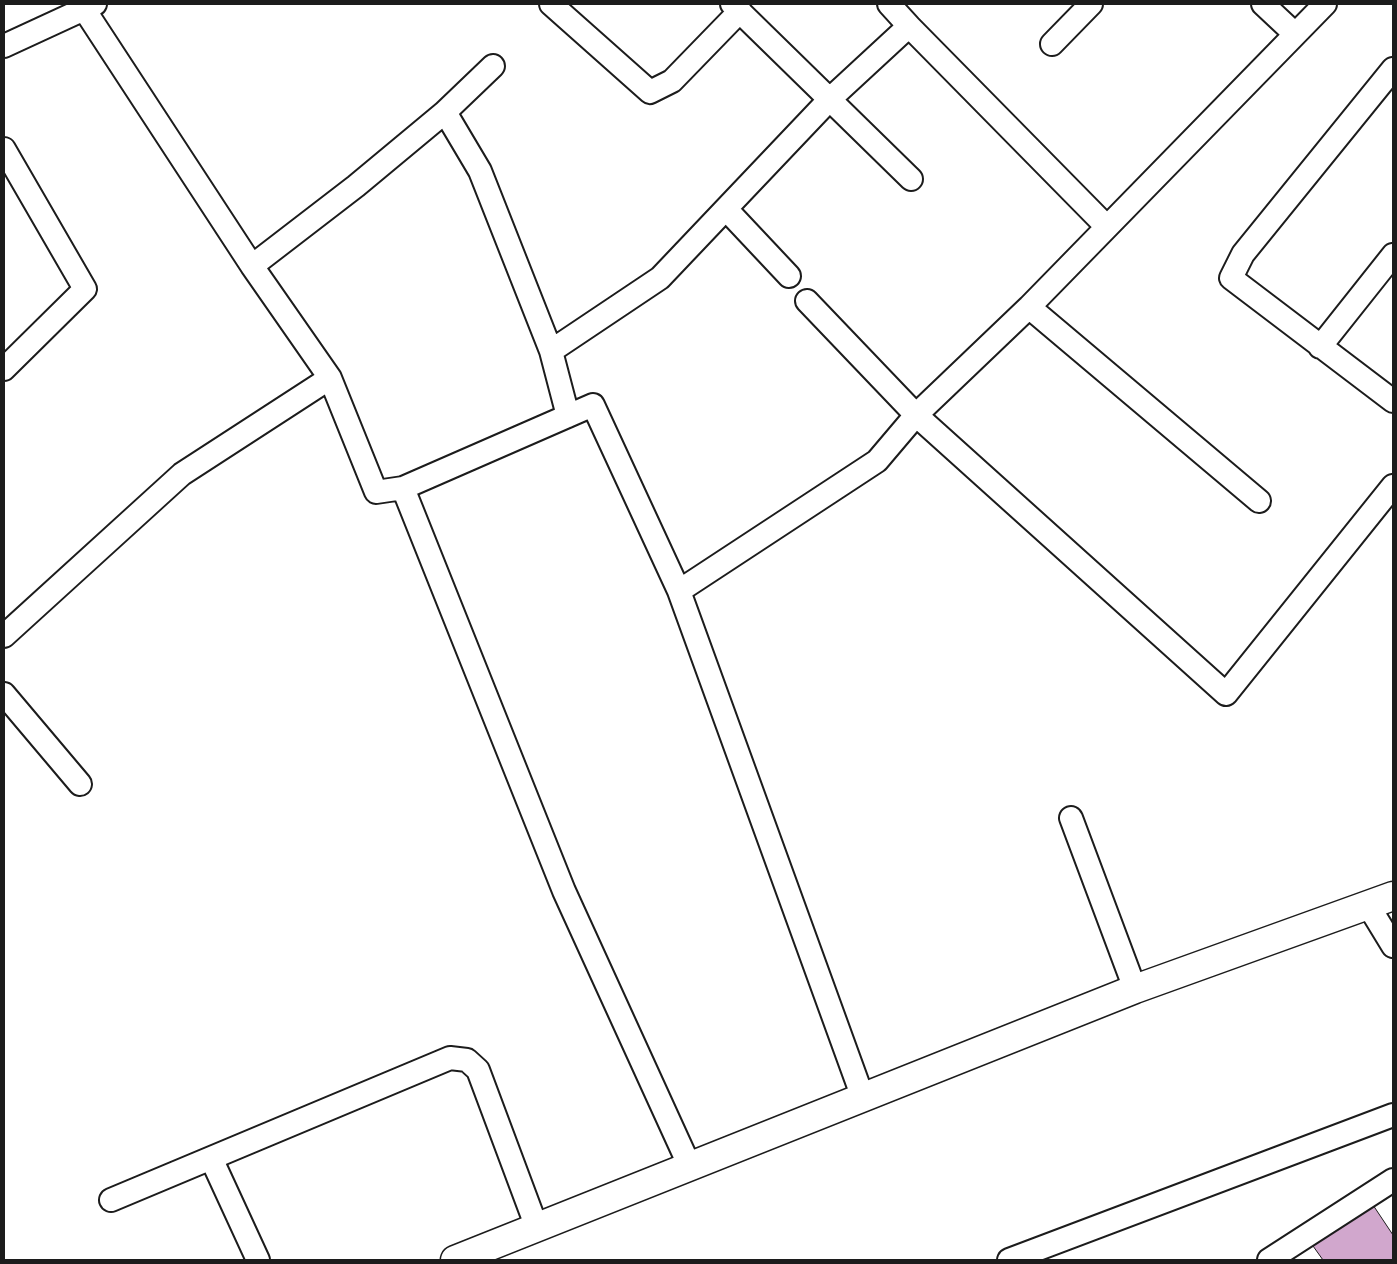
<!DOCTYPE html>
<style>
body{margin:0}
#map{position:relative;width:1397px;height:1264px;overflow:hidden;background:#fff;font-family:Itim,sans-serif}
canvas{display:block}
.frame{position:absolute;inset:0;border:5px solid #1c1c1c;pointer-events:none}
</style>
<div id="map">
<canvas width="1397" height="1264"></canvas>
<div class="frame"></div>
</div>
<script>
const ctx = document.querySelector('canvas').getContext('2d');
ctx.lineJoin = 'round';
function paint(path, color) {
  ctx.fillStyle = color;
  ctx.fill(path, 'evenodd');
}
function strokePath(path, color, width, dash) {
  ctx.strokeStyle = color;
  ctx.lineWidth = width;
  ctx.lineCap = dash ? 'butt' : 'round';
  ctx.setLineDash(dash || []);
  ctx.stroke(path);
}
const building = new Path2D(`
 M1373,1205L1393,1235V1260H1323L1313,1246Z`);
paint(building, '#d1a7cd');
strokePath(building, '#1c1c1c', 1);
const minor = new Path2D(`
 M551,4L650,92L672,81L740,11
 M732,4L911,179
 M889,4L909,26
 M1263,4L1295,34
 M84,9L252,266L330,378L376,492L403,488
 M1052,44L1091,4
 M4,46L95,4
 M1393,69L1243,254L1231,278L1393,401
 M445,112L480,171L551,351
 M4,149L85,289L4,369
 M726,209L789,276
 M252,266L356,186L445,112L493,66
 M807,301L916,415L1226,694L1393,486
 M1029,307L1259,501
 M1320,347L1393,255
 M568,416L551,351L660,278L830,99L909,26L1107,227
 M679,591L593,405L403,488L564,891L690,1167
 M4,636L182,474L330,378
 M4,694L80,784
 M1071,818L1135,989
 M1368,905L1393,946
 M863,1098L679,591L877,461L916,415L1029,307L1325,4
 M211,1158L258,1260
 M111,1200L450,1058L467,1060L478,1070L537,1228
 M1009,1260L1393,1115
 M1269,1260L1393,1180`);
const tertiary = new Path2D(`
 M455,1260L1135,989L1393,896`);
strokePath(minor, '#1c1c1c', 26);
strokePath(tertiary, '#1c1c1c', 31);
strokePath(minor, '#fff', 22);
strokePath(tertiary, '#fff', 28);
</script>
